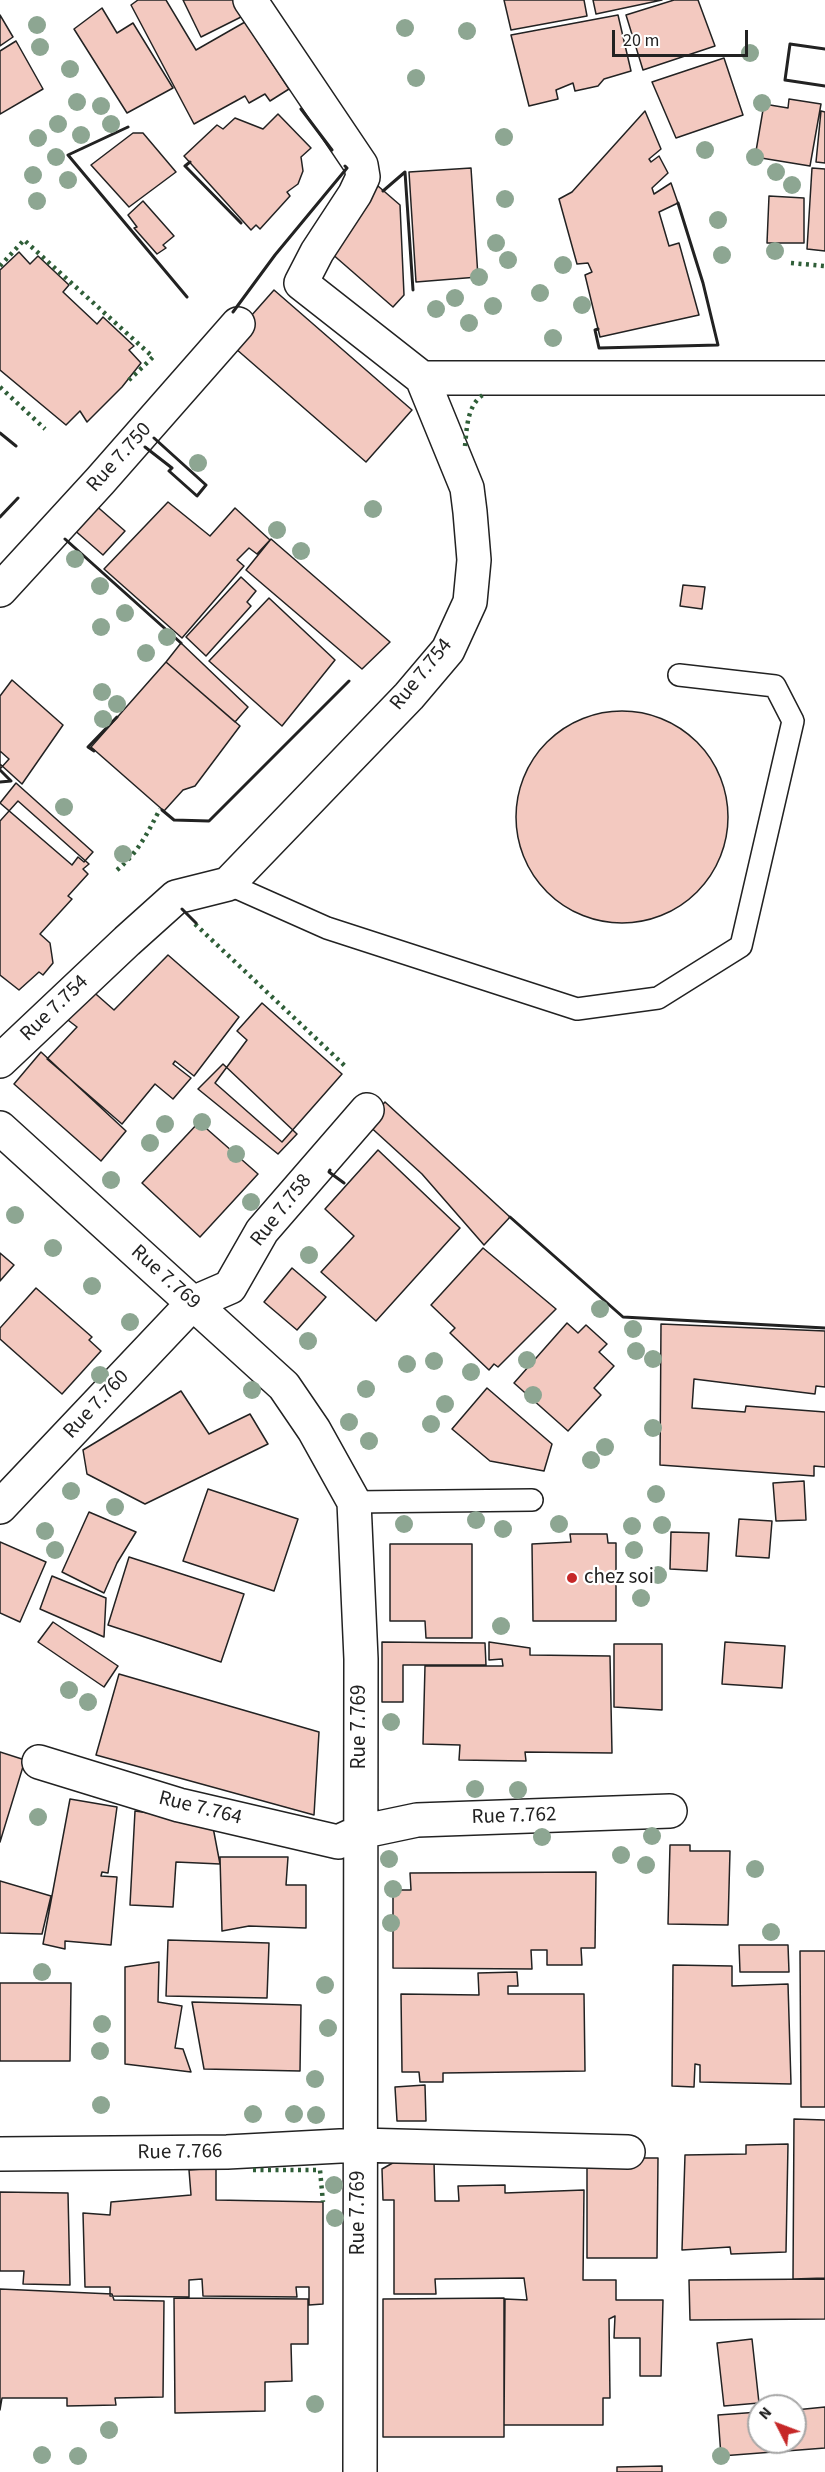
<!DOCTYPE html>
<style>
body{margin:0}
#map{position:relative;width:825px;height:2472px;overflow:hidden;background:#fff;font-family:"Source Sans 3",sans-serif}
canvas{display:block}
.north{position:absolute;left:747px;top:2394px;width:60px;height:60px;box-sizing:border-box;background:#fff;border:2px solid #a7a7a7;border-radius:50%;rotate:312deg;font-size:16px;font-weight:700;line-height:24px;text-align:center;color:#222}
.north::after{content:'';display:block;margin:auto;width:21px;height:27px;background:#c62828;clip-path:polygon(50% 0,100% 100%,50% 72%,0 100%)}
.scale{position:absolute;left:612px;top:30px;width:136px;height:27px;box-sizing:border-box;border:3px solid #222;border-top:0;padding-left:8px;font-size:18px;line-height:21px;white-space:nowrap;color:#222;-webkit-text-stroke:4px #fff;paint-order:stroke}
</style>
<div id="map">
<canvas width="825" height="2472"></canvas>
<div class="north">N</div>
<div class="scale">20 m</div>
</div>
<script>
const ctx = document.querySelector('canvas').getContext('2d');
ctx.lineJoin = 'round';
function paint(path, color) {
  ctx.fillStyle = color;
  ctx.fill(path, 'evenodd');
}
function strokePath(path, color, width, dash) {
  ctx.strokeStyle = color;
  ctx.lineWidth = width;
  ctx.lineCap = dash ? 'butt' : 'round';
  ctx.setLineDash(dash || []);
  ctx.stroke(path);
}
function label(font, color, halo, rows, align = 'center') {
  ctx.font = font + ' "Source Sans 3",sans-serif';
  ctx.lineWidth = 4.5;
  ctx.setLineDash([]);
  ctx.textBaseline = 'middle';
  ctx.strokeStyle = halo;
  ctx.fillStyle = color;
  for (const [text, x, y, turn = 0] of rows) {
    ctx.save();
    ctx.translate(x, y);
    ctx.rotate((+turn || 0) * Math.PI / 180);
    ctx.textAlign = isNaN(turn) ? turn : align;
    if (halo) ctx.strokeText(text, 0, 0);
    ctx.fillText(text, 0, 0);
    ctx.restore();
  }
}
const building = new Path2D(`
 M138,0H166L196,50L245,22L289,89L270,101L265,94L249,103L245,96L194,124L131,5Z
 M183,0H235L243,16L201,37Z
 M504,0H584L587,16L511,30Z
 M593,0H662L596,14Z
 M674,0H698L715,46L643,70L626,15Z
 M102,8L117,33L133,23L173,88L127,113L74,29Z
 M0,15L13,37L0,46Z
 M618,15L631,71L604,79L598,86L575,91L573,83L556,90L558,99L529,106L511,35Z
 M16,41L43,89L0,114V51Z
 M724,58L743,115L676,138L652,82Z
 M789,99L821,104L810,166L755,157L764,104L788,108Z
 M645,111L661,149L649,159L651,162L659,156L668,173L652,188L654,194L671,183L678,203L659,212L669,246L679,243L699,315L600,337L585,275L592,272L588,263L577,264L559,199L572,192Z
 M821,111L825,112V163L816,162Z
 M278,114L311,148L301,157L303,171L298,184L287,192L290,196L260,229L256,225L251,230L184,156L217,125L223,129L235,118L263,129Z
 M133,133H143L176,172L129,207L91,165Z
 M471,168L478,277L416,282L409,172Z
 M812,168L825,169V251L807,249Z
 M378,186L400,205L404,295L393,307L323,246Z
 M769,196L804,198V243H767Z
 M143,201L174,236L163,245L166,248L157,254L134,228L137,227L128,215Z
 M19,252L30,264L38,256L69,285L63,292L97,324L103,317L134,346L129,350L141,363L122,387L87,422L80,411L66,425L0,370V270Z
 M274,290L412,410L366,462L228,342Z
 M168,502L210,536L235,508L270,540L257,554L249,548L237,560L244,566L182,638L104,569Z
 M93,503L125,531L103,555L72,528Z
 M271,539L390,642L362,669L246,570Z
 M241,577L256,591L247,602L251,606L206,656L186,637Z
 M683,585L705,587L702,609L680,606Z
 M269,598L335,660L282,726L209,661Z
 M181,643L248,707L235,722L166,662Z
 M166,662L240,726L195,786L183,790L164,811L91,747Z
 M12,680L63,725L22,784L0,764V696Z
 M516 817a106 106 0 1 1 212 0a106 106 0 1 1-212 0Z
 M0,751L9,759L0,769Z
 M16,783L93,852L84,862L78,857L72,865L0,803Z
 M18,801L89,864L83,869L88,874L68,896L72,899L40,934L50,943L53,963L43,975L39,972L19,990L0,975V821Z
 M168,955L239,1017L194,1076L175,1061L173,1064L191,1078L173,1099L155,1084L122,1124L47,1059L77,1027L64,1017L89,988L114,1010Z
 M262,1003L342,1074L282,1142L215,1083L247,1040L237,1031Z
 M41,1052L126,1131L101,1161L14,1084Z
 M223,1064L297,1134L278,1154L198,1089Z
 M385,1102L510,1217L484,1245L422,1174L366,1123Z
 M199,1122L258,1174L200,1237L142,1183Z
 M378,1150L460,1228L376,1321L321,1272L354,1236L325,1209Z
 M483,1248L556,1309L498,1367L494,1364L489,1370L450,1333L455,1328L431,1305Z
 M0,1253L14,1265L0,1281Z
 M292,1268L326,1297L297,1330L264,1302Z
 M36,1288L92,1337L89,1340L101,1351L62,1394L0,1339V1328Z
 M567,1323L578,1333L586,1325L607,1344L599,1352L614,1366L594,1388L601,1395L568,1431L514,1383Z
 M661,1324L825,1331V1387L816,1386L815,1394L694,1379L692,1408L745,1412L746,1406L825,1412V1467L814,1466V1476L660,1465Z
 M487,1388L552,1444L544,1471L490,1461L452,1429Z
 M181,1391L209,1434L250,1414L268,1444L145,1504L87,1474L83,1450Z
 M804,1481L806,1520L776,1521L773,1483Z
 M208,1489L298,1519L274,1591L183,1561Z
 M89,1512L136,1532L117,1563L104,1593L62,1572Z
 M739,1519L772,1521L769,1558L736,1556Z
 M671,1532L709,1533L707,1571L670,1569Z
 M570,1534H607L608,1543H616V1621H533L532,1544L571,1542Z
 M0,1542L46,1562L20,1622L0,1613Z
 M390,1544H472V1638H426L425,1621H390Z
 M129,1557L244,1594L221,1662L108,1625Z
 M52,1576L106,1598L104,1637L40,1609Z
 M53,1622L118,1666L104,1687L38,1642Z
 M382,1642L485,1643L486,1665H403V1702H382Z
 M489,1642L530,1648V1655L610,1656L612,1753L525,1752L526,1761L459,1760L460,1745L423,1744L425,1666H503L502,1659L489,1660Z
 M725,1642L785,1646L782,1688L722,1684Z
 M614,1644H662V1710L614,1707Z
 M119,1674L319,1732L314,1815L96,1755Z
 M0,1752L25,1760L0,1842Z
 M70,1799L117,1807L108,1873L102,1872L101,1876L117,1877L111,1945L65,1941V1949L43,1944Z
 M135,1811L212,1822L220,1864L176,1862L173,1907L130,1905Z
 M670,1845H690V1851H730L728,1925L668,1924Z
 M220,1857H288L286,1885H306V1928L249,1926L222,1931Z
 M596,1872L595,1948H581L582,1965H547V1950H531L532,1969L393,1968V1890H411L410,1873Z
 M0,1881L51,1896L42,1934L0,1933Z
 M168,1940L269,1943L267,1998L166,1996Z
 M739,1945H788L789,1972H740Z
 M800,1951H825V2107H801Z
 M159,1962L158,2002L182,2006L175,2048L183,2049L191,2072L125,2064V1967Z
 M673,1965L732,1966V1986L788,1984L791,2084L700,2082V2065L695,2064L694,2087L672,2086Z
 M517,1972L518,1986H508V1994H584L585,2071L443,2073V2082H420L419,2072H402L401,1994L479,1995L478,1973Z
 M0,1983H71L70,2061H0Z
 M192,2002L301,2005L300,2071L204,2069Z
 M425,2085L426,2121H397L395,2087Z
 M794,2119L825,2120V2278L793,2279Z
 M788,2144L786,2252L731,2254L730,2247L682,2250L685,2155L746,2154V2145Z
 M587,2158H658L657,2258H587Z
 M398,2160L434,2161L435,2201H459L458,2186L505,2185V2193L584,2190L583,2280H616V2300H663L661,2376H640V2338H614L615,2316L609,2319L610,2398H603V2425H504L505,2299L527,2300L524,2278L435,2279L436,2294H394V2200H383L382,2169Z
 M216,2168V2200L323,2202V2304L309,2305V2287H296L297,2297L203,2296L202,2279L189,2280V2297L110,2296V2287H85L83,2213L110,2215L111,2202L191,2195L189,2170Z
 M0,2192L68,2193L70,2285L23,2284L24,2271H0Z
 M825,2279V2319L690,2320L689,2280Z
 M0,2289L112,2294L114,2300L164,2301L163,2397L115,2398L116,2405L67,2406V2398H2L0,2410Z
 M174,2298L308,2299V2344H291L292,2381L265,2382V2411L175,2413Z
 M504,2298V2437H383V2299Z
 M752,2339L759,2403L724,2406L717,2343Z
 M825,2407V2448L721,2456L718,2415L759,2412V2442H795V2410Z
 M662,2466V2472H617V2467Z`);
paint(building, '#f3c9c0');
strokePath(building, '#222', 1.5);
const lane = new Path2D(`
 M228,884L327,928L577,1009L658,998L741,946L793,721L775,686L679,675
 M354,1502L532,1500`);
const street = new Path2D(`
 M250,0L361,165L363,177L355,194L317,252L301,283L422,378
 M0,590L100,481L238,324
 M0,1061L127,941L176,897L228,884L409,696L448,650L470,602L474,560L470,512L467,488L422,378H825
 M0,1128L284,1386L314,1430L354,1502L361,1659L360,2472
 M0,1507L193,1303L230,1287L262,1231L367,1110
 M39,1762L179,1805L338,1842L360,1832L417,1820L670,1811
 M0,2154L227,2152L359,2145L628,2152`);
strokePath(lane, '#222', 24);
strokePath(street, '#222', 36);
strokePath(lane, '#fff', 21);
strokePath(street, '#fff', 33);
strokePath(new Path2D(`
 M791,263L825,266
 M0,266L24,240L153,357L126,383
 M0,387L45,429
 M465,446C467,427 467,403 486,393
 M117,870C138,853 148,832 160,809
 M195,924L345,1066
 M253,2170H320L323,2202`), '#2f5e38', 4.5, [3, 4.5]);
strokePath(new Path2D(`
 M825,49L790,44L785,80L825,86
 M301,109L332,150
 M128,127L68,155L187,297
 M190,162L185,166L241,223
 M383,191L405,172L413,290
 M233,312L275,255L347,168L345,166
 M598,329L595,330L599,348L718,345L703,283L678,203
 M0,433L16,446
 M145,447L172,468L169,471L197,496L206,485L154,438
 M0,517L18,498
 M65,539L181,643
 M94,751L88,747L117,717
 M0,770L11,781L0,782
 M162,810L174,820L209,821L349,681
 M182,909L196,923
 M330,1170L329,1172L344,1183
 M510,1217L623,1317L825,1328`), '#222', 3);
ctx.fillStyle = '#8da692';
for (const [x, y] of [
 [37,25],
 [405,28],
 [467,31],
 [40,47],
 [750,53],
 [70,69],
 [416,78],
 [77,102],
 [762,103],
 [101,106],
 [58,124],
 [111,124],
 [81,135],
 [504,137],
 [38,138],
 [705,150],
 [56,157],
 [755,157],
 [776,172],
 [33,175],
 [68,180],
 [792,185],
 [505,199],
 [37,201],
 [718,220],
 [496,243],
 [775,251],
 [722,255],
 [508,260],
 [563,265],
 [479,277],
 [540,293],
 [455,298],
 [582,305],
 [493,306],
 [436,309],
 [469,323],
 [553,338],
 [198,463],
 [373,509],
 [277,530],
 [301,551],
 [75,559],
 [100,586],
 [125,613],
 [101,627],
 [167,637],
 [146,653],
 [102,692],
 [117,704],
 [103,719],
 [64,807],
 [123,854],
 [202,1122],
 [165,1124],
 [150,1143],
 [236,1154],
 [111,1180],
 [251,1202],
 [15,1215],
 [53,1248],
 [309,1255],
 [92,1286],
 [600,1309],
 [130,1322],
 [633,1329],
 [308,1341],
 [636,1351],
 [653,1359],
 [527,1360],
 [434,1361],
 [407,1364],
 [471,1372],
 [100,1375],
 [366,1389],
 [252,1390],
 [533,1395],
 [445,1404],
 [349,1422],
 [431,1424],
 [653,1428],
 [369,1441],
 [605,1447],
 [591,1460],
 [71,1491],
 [656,1494],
 [115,1507],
 [476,1520],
 [404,1524],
 [559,1524],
 [662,1525],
 [632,1526],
 [503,1529],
 [45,1531],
 [55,1550],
 [634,1550],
 [658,1575],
 [641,1598],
 [501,1626],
 [69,1690],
 [88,1702],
 [391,1722],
 [475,1789],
 [518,1790],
 [38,1817],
 [652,1836],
 [542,1837],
 [621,1855],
 [389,1859],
 [646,1865],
 [755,1869],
 [393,1889],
 [391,1923],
 [771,1932],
 [42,1972],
 [325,1985],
 [102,2024],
 [328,2028],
 [100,2051],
 [315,2079],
 [101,2105],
 [253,2114],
 [294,2114],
 [316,2115],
 [334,2185],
 [335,2218],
 [315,2404],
 [109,2430],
 [42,2455],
 [78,2456],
 [721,2456]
]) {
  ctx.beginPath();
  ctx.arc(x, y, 9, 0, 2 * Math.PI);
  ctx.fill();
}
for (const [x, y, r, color] of [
 [572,1578,6,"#c62828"]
]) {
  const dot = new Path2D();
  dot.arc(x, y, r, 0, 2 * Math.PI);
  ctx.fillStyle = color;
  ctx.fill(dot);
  strokePath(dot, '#fff', 2);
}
label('21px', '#222', '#fff', [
 ["Rue 7.750",120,458,-48],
 ["Rue 7.754",422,675,-51],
 ["Rue 7.754",55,1009,-44],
 ["Rue 7.758",282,1211,-52],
 ["Rue 7.769",165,1278,42],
 ["Rue 7.760",97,1405,-47],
 ["Rue 7.769",360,1727,-90],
 ["Rue 7.764",200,1809,14],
 ["Rue 7.762",514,1817,-2],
 ["Rue 7.766",180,2153,-1],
 ["Rue 7.769",359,2213,-90]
]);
label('21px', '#222', '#fff', [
 ["chez soi",584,1578]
], 'left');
</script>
